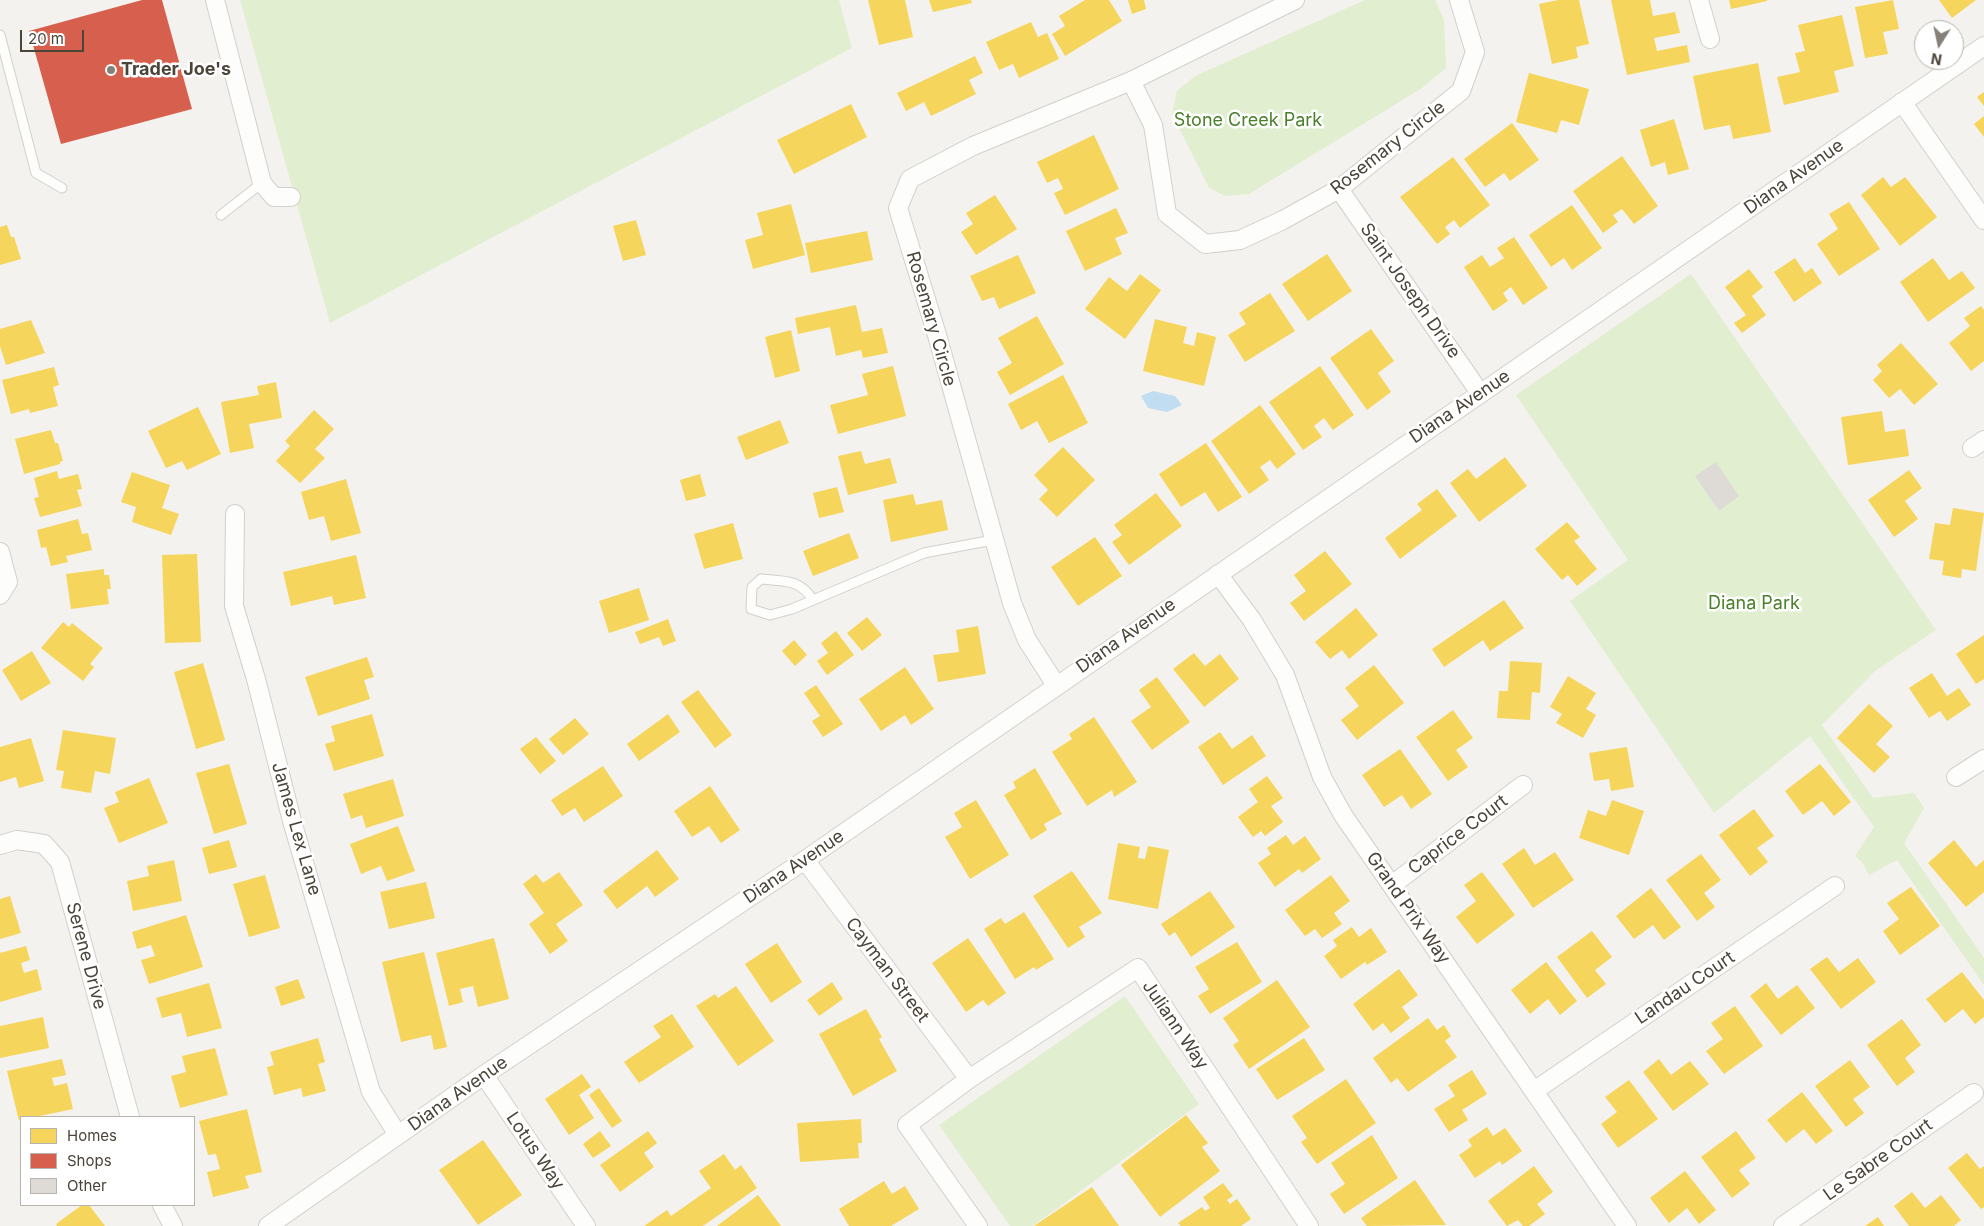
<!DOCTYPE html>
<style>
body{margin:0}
#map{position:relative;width:1984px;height:1226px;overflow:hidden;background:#f4f2ee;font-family:Inter,sans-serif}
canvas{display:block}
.legend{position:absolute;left:20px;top:1116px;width:175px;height:90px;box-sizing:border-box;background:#fff;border:1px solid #b7b4b0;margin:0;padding:6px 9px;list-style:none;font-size:15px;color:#4b4439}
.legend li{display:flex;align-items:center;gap:10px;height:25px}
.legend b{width:25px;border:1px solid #b7b4b0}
.north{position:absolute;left:1914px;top:20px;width:50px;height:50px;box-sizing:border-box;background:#fff;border:1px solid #b7b4b0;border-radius:50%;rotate:190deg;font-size:14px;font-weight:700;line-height:20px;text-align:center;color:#4b4439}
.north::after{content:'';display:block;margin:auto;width:18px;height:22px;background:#868178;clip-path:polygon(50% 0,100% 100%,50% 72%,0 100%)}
.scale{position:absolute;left:20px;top:30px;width:64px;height:22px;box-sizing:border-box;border:2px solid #4b4439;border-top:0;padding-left:6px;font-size:15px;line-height:18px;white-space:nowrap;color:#4b4439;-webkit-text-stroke:4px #fff;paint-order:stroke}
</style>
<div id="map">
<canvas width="1984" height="1226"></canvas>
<ul class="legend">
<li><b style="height:14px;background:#f6d55c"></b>Homes</li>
<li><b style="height:14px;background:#d6604d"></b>Shops</li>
<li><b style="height:14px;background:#dedbd6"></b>Other</li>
</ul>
<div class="north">N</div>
<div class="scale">20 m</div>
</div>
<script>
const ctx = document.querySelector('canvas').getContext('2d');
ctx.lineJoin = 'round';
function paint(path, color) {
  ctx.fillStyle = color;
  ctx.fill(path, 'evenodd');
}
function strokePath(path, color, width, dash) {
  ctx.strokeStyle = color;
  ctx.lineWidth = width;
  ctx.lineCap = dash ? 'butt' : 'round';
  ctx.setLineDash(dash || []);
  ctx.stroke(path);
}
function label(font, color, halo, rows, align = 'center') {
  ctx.font = font + ' Inter,sans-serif';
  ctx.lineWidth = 5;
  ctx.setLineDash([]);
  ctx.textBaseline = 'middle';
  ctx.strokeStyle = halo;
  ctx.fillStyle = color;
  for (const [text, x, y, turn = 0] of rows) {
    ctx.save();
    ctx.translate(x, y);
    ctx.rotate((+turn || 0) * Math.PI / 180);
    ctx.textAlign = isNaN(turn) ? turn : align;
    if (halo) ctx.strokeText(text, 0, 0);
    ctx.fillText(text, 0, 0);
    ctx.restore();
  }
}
paint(new Path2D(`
 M240,0H839L852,48L330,323Z
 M1365,0H1435L1444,20L1446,68L1422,88L1249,194L1225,196L1209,188L1172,114L1177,91L1195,76Z
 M1691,274L1936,630L1875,671L1822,725L1873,798L1914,793L1924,808L1904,843L1984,958V985L1897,860L1869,875L1862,862L1855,856L1874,827L1810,736L1714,813L1570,601L1628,560L1516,395Z
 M1125,996L1199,1104L1033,1226H1010L939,1125Z`), '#e1eecf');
paint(new Path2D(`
 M1153,391L1175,396L1182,405L1167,412L1148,408L1141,396Z`), '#c0ddf1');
paint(new Path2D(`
 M868,0H905L913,37L879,45Z
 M929,0H971L972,3L933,12Z
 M1085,0H1109L1122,21L1065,56L1052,34L1065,26L1059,16Z
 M1128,0H1144L1146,9L1132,14Z
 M1558,0H1579L1589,44L1576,47L1578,58L1552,64L1539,4Z
 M1611,0H1650L1653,16L1675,12L1680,33L1654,38L1657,51L1687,45L1690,62L1627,75Z
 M1729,0H1767V1L1731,9Z
 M1893,0L1899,29L1883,32L1888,54L1865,58L1855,7Z
 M1939,0H1976L1952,18Z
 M1842,15L1854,66L1834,71L1839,92L1784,105L1777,77L1800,72L1795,53L1805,51L1798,25Z
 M1031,22L1038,37L1047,33L1059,59L1019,78L1013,64L999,70L986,42Z
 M975,56L983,73L969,80L976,94L931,116L924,102L906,111L897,93Z
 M1758,63L1771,132L1733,139L1730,125L1704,130L1693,76Z
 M1529,73L1589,89L1579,125L1561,120L1557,133L1516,122Z
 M1984,92V106L1977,97Z
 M851,104L867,137L794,174L777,140Z
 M1984,116V137L1974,124Z
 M1674,119L1689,169L1668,175L1665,162L1651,167L1640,130Z
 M1512,123L1539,160L1510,181L1504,173L1485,187L1464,159Z
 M1094,135L1119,189L1065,215L1054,193L1063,189L1058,178L1047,183L1037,162Z
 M1622,156L1658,206L1634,224L1622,209L1613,215L1618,222L1603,233L1573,191Z
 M1453,157L1490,205L1460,228L1454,220L1445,227L1450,234L1437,244L1400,197Z
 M1883,177L1891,187L1905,177L1937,217L1900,246L1861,195Z
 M995,195L1017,229L976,255L961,232L973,224L966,213Z
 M1849,202L1880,249L1839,276L1817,244L1838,229L1829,214Z
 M791,204L805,255L753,269L745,240L763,235L757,213Z
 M1572,205L1602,248L1572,270L1564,258L1551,267L1529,235Z
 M1116,208L1128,233L1115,238L1122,254L1085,271L1066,231Z
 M636,220L646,255L623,261L613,226Z
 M7,225L11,237H14L21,259L0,265V227Z
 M867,231L873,260L811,273L805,243Z
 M1514,237L1548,288L1523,305L1511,287L1503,293L1508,301L1493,311L1464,267L1482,255L1490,267L1504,258L1497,248Z
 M1327,254L1352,291L1308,321L1282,284Z
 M1018,255L1036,293L999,309L994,297L982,301L970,276Z
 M1795,258L1805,273L1812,268L1822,283L1794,302L1774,272Z
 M1933,258L1949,280L1962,271L1975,288L1928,322L1900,282Z
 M1749,269L1763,287L1752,296L1766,315L1742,333L1734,323L1746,315L1725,287Z
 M1140,274L1161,290L1125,339L1085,309L1109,277L1127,291Z
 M1270,293L1295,331L1245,362L1228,335L1246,324L1239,313Z
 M856,305L862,332L882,328L888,353L863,358L861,350L836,356L830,327L798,334L795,318Z
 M1981,306L1984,310V361L1971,371L1949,343L1970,326L1964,318Z
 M1037,316L1064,364L1010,395L997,372L1012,363L998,338Z
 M1155,319L1187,327L1183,343L1194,346L1197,332L1216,337L1204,386L1143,371Z
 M31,320L45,353L6,365L0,346V329Z
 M1371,329L1394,361L1378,373L1391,392L1367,410L1330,358Z
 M791,330L800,371L775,378L765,337Z
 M1901,343L1938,384L1914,405L1900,389L1889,398L1873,380L1882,371L1877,365Z
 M893,366L906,416L838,434L830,405L868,395L862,374Z
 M1320,366L1354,415L1333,430L1324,418L1314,426L1322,437L1303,450L1269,402Z
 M54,367L59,385L53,387L58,406L30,413L29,409L11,414L2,380Z
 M1063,375L1088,423L1049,443L1037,421L1021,430L1008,404Z
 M276,382L282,418L249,424L254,448L230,453L221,402L259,395L257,386Z
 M1260,405L1296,454L1277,469L1270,460L1260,467L1269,480L1249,494L1211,441Z
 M198,407L221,454L187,470L182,461L166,468L148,431Z
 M314,410L334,429L315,449L325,458L300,483L276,461L290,446L285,441Z
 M1882,411L1885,432L1905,429L1909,456L1848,465L1841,417Z
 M780,420L789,443L746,460L737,437Z
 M51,430L55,443H58L63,461L60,462V464L24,474L15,439Z
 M1206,443L1242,497L1218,512L1205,492L1181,507L1159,474Z
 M1063,447L1095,480L1057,517L1039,499L1048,490L1034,475Z
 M861,451L865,464L890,458L897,483L848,495L838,456Z
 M1505,457L1527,486L1479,522L1450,483L1468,469L1476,479Z
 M1909,470L1922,488L1905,501L1918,519L1894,537L1868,500Z
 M57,471L59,479L78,474L82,489L77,490L82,506L40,517L34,498L39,497L34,478Z
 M132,472L170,485L162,508L179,514L171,535L132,522L136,507L121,502Z
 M700,474L706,496L686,501L680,480Z
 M346,479L361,533L331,541L324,516L309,520L301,492Z
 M837,487L844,512L819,518L813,493Z
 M1437,489L1457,516L1400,559L1385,538L1422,510L1417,504Z
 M1156,493L1182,526L1129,565L1112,542L1122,535L1114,525Z
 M913,494L916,505L942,500L948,530L891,542L883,500Z
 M1953,508L1984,513L1976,571L1962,569L1961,578L1942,575L1944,561L1929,559L1935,523L1950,525Z
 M78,519L82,534L88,533L92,550L66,556L68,562L51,566L46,547L41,548L37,530Z
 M1567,522L1580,537L1574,541L1597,569L1577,586L1568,575L1562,580L1535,549Z
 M733,523L743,559L704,569L694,534Z
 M849,533L859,558L813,576L803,551Z
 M1095,537L1122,576L1078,606L1051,567Z
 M1325,551L1352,584L1304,621L1290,603L1306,591L1294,575Z
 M197,554L201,642L165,643L162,555Z
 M356,555L366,598L334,605L332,596L291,606L283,572Z
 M104,569V575H109L111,589H107L109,604L71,609L66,574Z
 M639,588L649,620L609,633L599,601Z
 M1504,600L1524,628L1490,651L1483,640L1444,667L1432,649Z
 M1356,608L1378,635L1349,659L1342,650L1330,659L1315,642Z
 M867,617L882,635L862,651L847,633Z
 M668,619L676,641L663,646L659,637L640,644L635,632Z
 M63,622L69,627L72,623L103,648L90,664L94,667L83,681L41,648Z
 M978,626L986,674L938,682L933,655L959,652L956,630Z
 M836,631L854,655L827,675L817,661L828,653L821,643Z
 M1984,635V679L1976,684L1956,654Z
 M794,640L807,655L795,666L782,651Z
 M32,651L51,683L21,701L2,670Z
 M1194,653L1205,666L1220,654L1239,679L1204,707L1173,669Z
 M367,657L374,677L364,680L370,699L318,716L305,677Z
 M1510,661L1542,663L1540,693L1532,692L1530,720L1497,718L1499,691H1508Z
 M203,663L225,740L196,749L174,672Z
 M1374,665L1404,703L1357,740L1341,720L1359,706L1345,688Z
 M905,667L934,709L911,725L905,715L881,731L859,699Z
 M1932,673L1947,696L1959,688L1971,705L1947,721L1940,711L1929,718L1909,688Z
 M1568,676L1596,693L1586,709L1596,715L1583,738L1556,723L1562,714L1550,707Z
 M1157,677L1190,722L1152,750L1131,721L1151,707L1139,690Z
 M816,685L843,724L823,737L812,721L820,716L804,693Z
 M698,690L732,735L715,748L681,702Z
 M1869,704L1893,726L1876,744L1890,757L1874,773L1837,738Z
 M1453,710L1473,738L1456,750L1468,767L1448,781L1416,737Z
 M372,714L384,756L334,771L325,744L335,741L331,726Z
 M668,714L680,732L639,761L627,744Z
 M1094,717L1137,782L1114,797L1112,790L1087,806L1052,752L1072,739L1069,734Z
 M575,718L589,734L563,755L549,739Z
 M63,730L116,738L110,774L95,771L91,793L61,788L64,771L56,770Z
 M1220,732L1232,749L1252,735L1266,756L1223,785L1198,747Z
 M536,737L556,761L540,774L520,749Z
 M31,738L44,781L19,788L16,777L0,782V747Z
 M1627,747L1634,787L1611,791L1609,779L1594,781L1589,753Z
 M1400,749L1432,794L1411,809L1402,795L1384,807L1362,775Z
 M229,764L247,824L214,834L196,773Z
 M1820,764L1851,802L1834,816L1822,801L1803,815L1785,791Z
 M603,766L623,796L584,822L575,808L562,816L551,800Z
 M1035,768L1062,814L1044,824L1047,830L1031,840L1004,795L1016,788L1013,782Z
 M1267,776L1283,798L1271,806L1283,822L1265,836L1261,831L1253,837L1238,817L1258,802L1249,789Z
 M149,778L168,823L119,843L104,808L119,802L115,792Z
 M393,779L404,816L366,828L362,815L351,819L343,794Z
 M710,786L740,830L721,843L709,826L692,837L674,811Z
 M976,800L1009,855L970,879L945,837L962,827L954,813Z
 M1612,800L1644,811L1629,855L1579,838L1588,810L1606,816Z
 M1754,809L1774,836L1757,848L1768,862L1750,876L1719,835Z
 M398,826L415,871L387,881L381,866L361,874L350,844Z
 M1286,835L1293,845L1305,836L1321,859L1302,873L1299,869L1275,887L1258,863L1271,854L1267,848Z
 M229,840L237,867L209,874L202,848Z
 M1954,840L1976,867L1984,860V892L1966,907L1928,863Z
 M1118,843L1140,847L1138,858L1145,859L1148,846L1169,850L1158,909L1108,899Z
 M1524,848L1535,865L1555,852L1574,880L1533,908L1502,864Z
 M657,850L679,879L655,897L647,886L617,909L603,891Z
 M1701,854L1721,880L1704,893L1715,907L1697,921L1666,880Z
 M174,860L182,901L133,911L127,881L149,876L147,866Z
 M1072,871L1102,913L1079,927L1085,937L1068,948L1033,896Z
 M559,872L583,905L556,924L568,941L550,954L529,924L544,913L523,884L536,874L543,883Z
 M1482,872L1515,915L1477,944L1456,917L1476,901L1464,885Z
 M265,875L280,928L249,937L233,884Z
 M1331,875L1350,901L1334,913L1342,924L1322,938L1315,929L1305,936L1285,910Z
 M426,882L435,918L389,929L380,892Z
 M1911,887L1940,926L1900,955L1883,931L1899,919L1887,903Z
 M1651,888L1681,927L1664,940L1653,925L1634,939L1616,916Z
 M1210,891L1235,927L1191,957L1175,932L1169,936L1161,924Z
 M10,896L21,933L0,939V899Z
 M1024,912L1054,959L1036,970L1034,967L1015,979L984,929L1001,918L1005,924Z
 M186,915L203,967L149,984L141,960L155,956L151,945L137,949L132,932Z
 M1352,927L1359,937L1371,928L1387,952L1367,965L1365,962L1341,979L1324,956L1337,946L1333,940Z
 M1592,931L1612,957L1595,970L1606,984L1587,998L1557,957Z
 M494,938L509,999L478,1007L473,986L460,989L463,1002L449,1006L436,953Z
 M968,938L1006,993L988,1006L983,1000L966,1012L932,963Z
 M1237,942L1262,982L1210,1014L1198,996L1209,989L1195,967Z
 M777,943L802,982L771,1003L745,964Z
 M26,946L30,960L21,963L24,973L37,969L42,990L0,1002V953Z
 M424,952L447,1047L434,1050L431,1035L401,1042L382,962Z
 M1827,957L1839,972L1858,958L1876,982L1841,1009L1810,969Z
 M1546,962L1577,1001L1560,1015L1548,999L1530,1014L1511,990Z
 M1399,969L1418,995L1402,1007L1410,1018L1391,1033L1383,1023L1373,1031L1353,1004Z
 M1962,972L1984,1000V1017L1975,1024L1963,1009L1945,1023L1926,999Z
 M298,979L305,998L281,1006L275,987Z
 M1277,980L1310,1027L1249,1069L1233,1045L1239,1041L1223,1018Z
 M832,982L843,999L819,1016L807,1000Z
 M209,983L222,1028L187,1037L181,1013L162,1018L156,998Z
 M1766,983L1778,999L1797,985L1815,1008L1781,1035L1750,996Z
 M736,986L774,1041L738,1066L696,1006L715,994L718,998Z
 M1735,1006L1763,1046L1724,1074L1706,1051L1723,1039L1711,1023Z
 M866,1009L882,1037L879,1039L897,1071L853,1096L819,1034Z
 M672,1014L694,1047L639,1083L624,1062L661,1037L653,1026Z
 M43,1017L49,1048L0,1058V1026Z
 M1428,1018L1437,1030L1444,1025L1451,1036L1445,1041L1457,1057L1408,1092L1397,1078L1391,1083L1373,1058Z
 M1902,1019L1921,1045L1905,1058L1915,1072L1897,1086L1867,1045Z
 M318,1038L325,1062L318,1064L326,1091L303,1097L301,1088L274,1095L267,1067L274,1065L270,1052Z
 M1304,1038L1325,1070L1277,1100L1256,1069Z
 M215,1048L228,1095L180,1108L171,1076L186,1072L182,1056Z
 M62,1059L66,1075L52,1078L54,1086L67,1083L73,1109L35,1117H21L19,1121L7,1071Z
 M1659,1059L1671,1075L1690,1061L1709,1084L1673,1111L1643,1072Z
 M1850,1060L1870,1087L1853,1099L1864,1113L1846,1127L1815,1086Z
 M1472,1070L1487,1094L1462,1110L1468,1120L1449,1132L1434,1109L1455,1096L1448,1085Z
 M582,1074L591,1087L579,1095L594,1118L569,1135L545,1099Z
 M1346,1079L1376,1123L1317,1164L1301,1142L1307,1138L1292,1116Z
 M1629,1080L1658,1119L1618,1148L1601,1124L1617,1112L1605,1097Z
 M599,1088L622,1121L612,1128L589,1095Z
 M1802,1092L1833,1131L1816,1144L1804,1129L1786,1143L1767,1120Z
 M247,1109L262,1172L245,1176L249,1188L213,1197L207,1172L220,1169L216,1154L208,1155L199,1121Z
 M1186,1115L1208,1143L1202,1147L1220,1171L1160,1217L1121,1165Z
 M861,1119L862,1143H858L859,1158L800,1162L797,1123Z
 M1487,1127L1493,1136L1505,1128L1522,1151L1502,1165L1500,1161L1475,1178L1459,1155L1472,1146L1468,1140Z
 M600,1131L611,1146L593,1158L583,1144Z
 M648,1131L657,1143L644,1153L654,1167L620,1192L600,1165Z
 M1736,1131L1756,1158L1739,1170L1750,1184L1732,1198L1701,1157Z
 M1372,1135L1398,1178L1344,1214L1330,1194L1345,1184L1331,1163Z
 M483,1140L522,1195L478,1225L439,1170Z
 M1967,1153L1980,1169L1984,1166V1207L1981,1209L1948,1168Z
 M724,1154L735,1170L741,1165L757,1188L703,1226H644L667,1210L671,1216L711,1188L699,1171Z
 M1534,1166L1553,1192L1537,1204L1545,1214L1529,1226H1523L1518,1220L1507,1226L1488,1201Z
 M1685,1171L1716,1210L1699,1224L1687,1208L1669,1223L1650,1198Z
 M1415,1180L1446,1225L1367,1226L1361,1218Z
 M884,1181L892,1194L905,1186L919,1209L891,1226H849L839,1209Z
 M1223,1183L1233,1196L1227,1200L1230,1204L1237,1199L1251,1219L1241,1226H1181L1178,1223L1202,1207L1205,1211L1210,1208L1203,1197Z
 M1092,1187L1119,1226H1034Z
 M1912,1192L1925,1208L1941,1195L1961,1220L1954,1226H1909L1894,1206Z
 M758,1195L781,1226H717Z
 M82,1205H89L105,1226H57L56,1224Z
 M1878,1217L1884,1226H1865Z`), '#f6d55c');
paint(new Path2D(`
 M142,0H162L192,109L61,144L29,31Z`), '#d6604d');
paint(new Path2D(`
 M1716,462L1739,496L1719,511L1695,476Z`), '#dedbd6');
const lane = new Path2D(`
 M0,35L36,173L62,188
 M221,215L262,183
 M813,600C800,579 784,581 761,579L752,587L751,609L770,615L792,609L924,553L993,540`);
const street = new Path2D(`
 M215,0L262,183L274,197H291
 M1699,0L1710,39
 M1131,81L1153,125L1167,214L1205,244L1240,240L1283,220L1339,189L1461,91L1475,52L1459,0
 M1902,102L1984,220
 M1339,189L1480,393
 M1972,448L1984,440
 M235,514L234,606L256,679L292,821L371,1092L398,1135
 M0,552L8,582L0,595
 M1218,574L1252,620L1285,675L1322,777L1343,815L1627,1226
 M1056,685L1027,640L1012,603L937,335L898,208L910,179L973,146L1131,81L1295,0
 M1956,777L1984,759
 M0,845L17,840L44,844L60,862L130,1117
 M805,860L969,1079
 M1392,885L1523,785
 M484,1075L586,1226
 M1534,1091L1835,886
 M162,1205L173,1226
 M268,1226L484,1075L805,860L1984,46
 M978,1226L907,1125L969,1079L1138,968L1309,1226
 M1783,1226L1974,1093`);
strokePath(lane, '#d2d0cb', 11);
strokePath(street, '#d2d0cb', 20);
strokePath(lane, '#fdfdfc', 9);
strokePath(street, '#fdfdfc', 18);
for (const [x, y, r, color] of [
 [111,70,5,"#868178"]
]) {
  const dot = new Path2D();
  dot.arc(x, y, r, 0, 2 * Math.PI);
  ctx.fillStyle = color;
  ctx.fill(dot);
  strokePath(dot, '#fff', 2);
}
label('bold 18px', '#4b4439', '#fff', [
 ["Trader Joe's",121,70]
], 'left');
label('18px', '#4a7f2a', '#fff', [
 ["Stone Creek Park",1248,121],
 ["Diana Park",1754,604]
]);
label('18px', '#4b4439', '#fff', [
 ["Rosemary Circle",1388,148,-38],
 ["Diana Avenue",1794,177,-35],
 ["Saint Joseph Drive",1410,291,55],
 ["Rosemary Circle",931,319,74],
 ["Diana Avenue",1460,407,-34],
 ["Diana Avenue",1126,636,-35],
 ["James Lex Lane",296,829,74],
 ["Caprice Court",1458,835,-37],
 ["Diana Avenue",794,867,-34],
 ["Grand Prix Way",1408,908,55],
 ["Serene Drive",86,956,75],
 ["Cayman Street",887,970,53],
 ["Landau Court",1685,988,-34],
 ["Juliann Way",1175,1025,56],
 ["Diana Avenue",458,1094,-35],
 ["Lotus Way",535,1151,56],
 ["Le Sabre Court",1878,1160,-35]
]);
</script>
